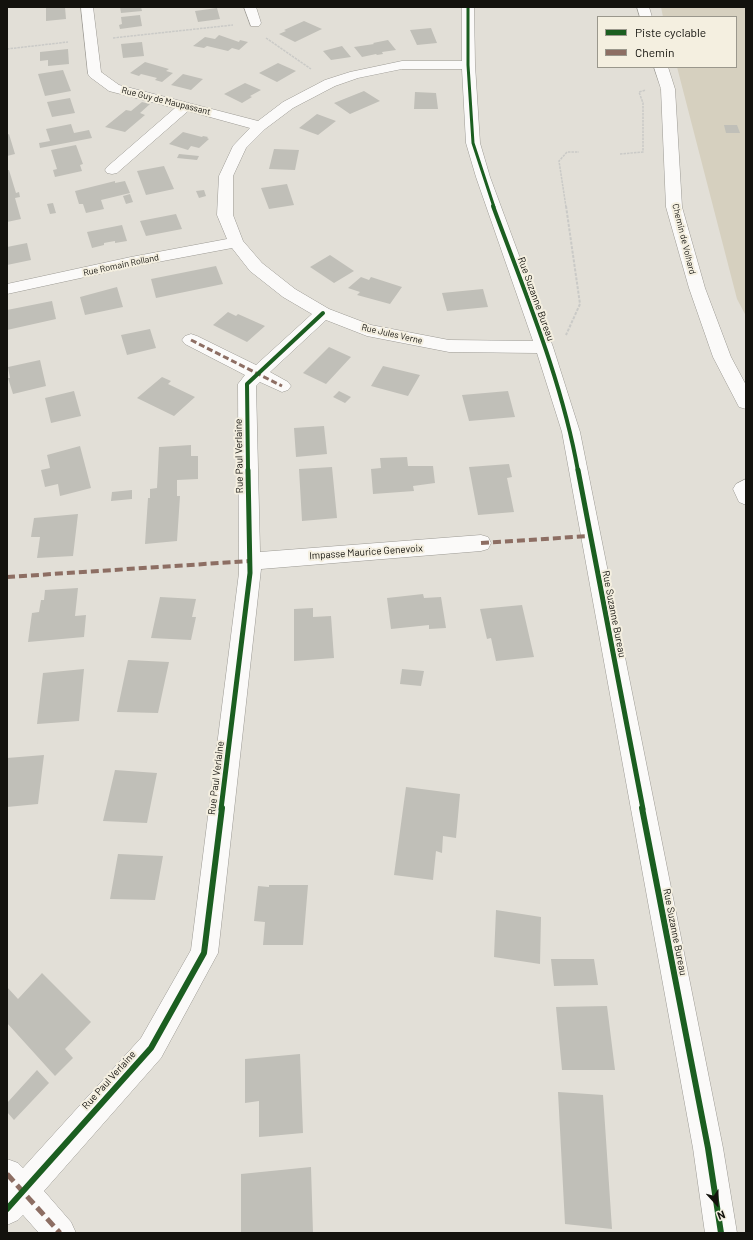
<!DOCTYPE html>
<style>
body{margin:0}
#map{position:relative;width:753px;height:1240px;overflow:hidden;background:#e2dfd7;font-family:Barlow,sans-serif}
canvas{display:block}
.frame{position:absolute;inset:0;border:8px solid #13120d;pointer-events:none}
.legend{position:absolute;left:597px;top:16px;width:140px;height:52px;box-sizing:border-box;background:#f4efe0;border:1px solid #9a978c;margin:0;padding:5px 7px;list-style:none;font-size:12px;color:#13120d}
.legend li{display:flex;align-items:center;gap:8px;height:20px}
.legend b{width:20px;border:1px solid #9a978c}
.north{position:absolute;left:697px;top:1184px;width:40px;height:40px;-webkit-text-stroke:3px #f4efe0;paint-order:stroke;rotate:159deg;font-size:11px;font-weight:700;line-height:16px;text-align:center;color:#13120d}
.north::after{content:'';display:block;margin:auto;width:14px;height:18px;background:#13120d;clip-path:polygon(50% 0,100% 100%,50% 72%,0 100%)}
</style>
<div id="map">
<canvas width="753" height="1240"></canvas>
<div class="frame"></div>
<ul class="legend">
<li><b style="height:5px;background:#1b5e20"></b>Piste cyclable</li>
<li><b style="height:5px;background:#8d6e63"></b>Chemin</li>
</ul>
<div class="north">N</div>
</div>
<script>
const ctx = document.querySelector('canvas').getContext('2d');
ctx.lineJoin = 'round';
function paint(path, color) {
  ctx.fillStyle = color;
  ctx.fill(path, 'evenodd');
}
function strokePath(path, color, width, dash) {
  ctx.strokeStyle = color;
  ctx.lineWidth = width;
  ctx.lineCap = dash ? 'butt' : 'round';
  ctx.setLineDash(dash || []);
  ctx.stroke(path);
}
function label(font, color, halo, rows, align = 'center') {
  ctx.font = font + ' Barlow,sans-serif';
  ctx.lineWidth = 4;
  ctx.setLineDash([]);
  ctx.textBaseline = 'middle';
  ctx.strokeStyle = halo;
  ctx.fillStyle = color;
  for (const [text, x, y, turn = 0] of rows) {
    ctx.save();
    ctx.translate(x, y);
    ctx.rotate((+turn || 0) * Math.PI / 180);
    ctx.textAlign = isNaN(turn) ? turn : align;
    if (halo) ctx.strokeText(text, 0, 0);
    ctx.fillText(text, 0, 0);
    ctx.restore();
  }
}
paint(new Path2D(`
 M661,7H746V316L737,299L677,67H736V17H663Z`), '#d6d0bf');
paint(new Path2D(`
 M65,7L66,19L46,21V8Z
 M120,7H141L142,11L121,13Z
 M217,8L220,19L198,22L195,11Z
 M140,15L142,26L120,29L119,25L122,24L121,17Z
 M304,21L322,29L295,42L279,34L286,31L284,30Z
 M431,28L437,43L417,45L410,30Z
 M219,35L239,42L240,40L248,42L239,50L232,48L228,51L207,46L204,48L193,46L205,37L215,39Z
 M388,40L396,50L382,52L383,54L377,55L376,54L362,57L354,47L374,44L373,43Z
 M142,42L144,56L123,58L121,44Z
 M342,46L351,57L331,60L323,51Z
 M68,49L69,64L48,66V60L40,61V52Z
 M145,62L169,69L166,71L173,73L162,82L155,80L157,78L141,74L139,76L130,73Z
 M278,63L296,71L277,82L259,73Z
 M63,70L71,91L45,96L38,74Z
 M183,74L203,79L191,90L171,85Z
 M245,83L261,90L250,96L252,97L242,103L224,94Z
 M364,91L380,101L350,114L334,103Z
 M415,92L436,93L438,109H414Z
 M70,98L75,113L52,117L47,102Z
 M142,102L150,104L140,113L145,115L125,132L105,127L126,110L131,111Z
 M317,114L336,121L318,135L299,128Z
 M71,124L74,133L89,130L92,138L40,148L39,143L50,141L46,129Z
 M724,125H737L740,133H726Z
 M183,132L202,137L203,136L208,137L207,138L209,139L199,148L191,146L188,150L169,144Z
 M9,134L15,154L7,156V135Z
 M76,145L83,164L80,165L82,171L55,177L53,170L57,169L51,150Z
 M274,149L299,150L295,170L269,169Z
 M179,154L199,156L197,160L177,158Z
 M164,166L174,189L146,195L137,171Z
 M7,170H9L16,193L19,192L20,197L15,198L21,219L7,222Z
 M115,181V183L125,181L130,193L101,200L104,209L86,213L83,204H79L75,191Z
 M287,184L294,205L269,209L261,188Z
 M204,190L206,196L199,198L196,191Z
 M130,194L133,202L126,204L123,196Z
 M53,203L56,213L50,214L47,204Z
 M176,214L182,229L146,236L140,221Z
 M122,225L127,241L115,243V241L109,242L104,243V245L92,248L87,232Z
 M27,243L31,260L7,265V247Z
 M330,255L354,271L334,283L310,267Z
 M216,266L223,284L156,298L151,279Z
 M361,277L369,280L371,277L402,287L390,304L357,295L360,292L348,288Z
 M117,287L123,307L85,315L80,297Z
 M483,289L488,307L447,311L442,293Z
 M52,301L56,319L7,330V310Z
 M228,312L236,316L238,314L265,326L247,342L213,325Z
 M150,329L156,348L127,355L121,335Z
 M329,347L351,357L326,384L303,373Z
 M40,360L46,386L13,394L8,378H10L8,367Z
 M383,366L420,375L408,396L371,386Z
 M162,377L171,381L168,384L195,397L174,416L137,398Z
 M74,391L81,416L51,423L45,398Z
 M339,391L351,397L345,403L333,397Z
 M508,391L515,417L469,421L462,395Z
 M324,426L327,454L296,457L294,428Z
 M191,445V456H198V479L177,480V496H180L177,541L145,544L148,498H150V489L157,488L159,447Z
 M80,446L91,488L60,496L58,484L45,487L41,470L50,468L47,455Z
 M407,457L408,466H433L435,483L413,486L414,491L373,494L371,469L381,468L380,458Z
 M509,464L512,477L507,478L514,512L478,515L469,467Z
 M332,467L337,518L302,521L299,469Z
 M132,490V499L111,501L112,492Z
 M78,514L73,556L37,558L40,537H31L34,518Z
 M78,588L75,616L86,615L84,637L28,642L32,613L39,612L41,600H44L45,590Z
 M423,594L424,598L441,597L446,628L429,629V625L391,629L387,598Z
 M160,597L196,599L192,617H196L191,640L151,638Z
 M522,605L534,657L496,661L491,638L487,639L480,609Z
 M313,608V617L331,616L334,658L294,661V609Z
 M128,660L169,662L158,713L117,712Z
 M84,669L79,721L37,724L43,673Z
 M402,669L424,671L421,686L400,684Z
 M44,755L38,804L7,807V758Z
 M115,770L157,773L147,823L103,821Z
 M406,787L460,794L456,838L443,836L442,853L436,851L433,880L394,875Z
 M118,854L163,856L155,900L110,899Z
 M269,885H308L303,945H263L265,922L254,921L258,886L269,887Z
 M496,910L541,917L540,964L494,957Z
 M551,959H594L598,985L554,986Z
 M42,973L91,1022L65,1049L73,1058L55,1076L7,1023V987L18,999Z
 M607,1006L615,1070H562L556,1007Z
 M300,1054L303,1133L259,1137V1101L245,1103V1059Z
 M37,1070L49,1083L14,1120L7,1112V1103Z
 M558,1092L603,1095L612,1229L565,1224Z
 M311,1167L313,1233H241V1174Z`), '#c0bfb8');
const minor = new Path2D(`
 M81,7H93L101,72L119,85L258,121L283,102L325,80L350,72L402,61H462V7H474L475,65L480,143L490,177L553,347L580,432L723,1148L737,1233H705L693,1148L562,432L537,353L449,352L367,336L326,320L270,372L288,382L291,386L288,390L282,392L260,382L256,386L260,552L481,535L488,537L491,543L488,549L481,551L261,569L218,953L161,1058L44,1191L71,1222L76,1233H39L23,1215L18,1220L7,1225V1159L18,1163L23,1168L141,1038L191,950L239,573L238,384L245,375L185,344L182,340L185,336L191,334L197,336L256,365L312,314L283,297L250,271L232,248L131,267L7,294V284L131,257L227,239L217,215L219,176L233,146L250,128L188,111L117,173L112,174L107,173L105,170L107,167L175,108L109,91L90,77L88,74ZM402,69H462L466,143L476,177L533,341L449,340L371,325L329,309L295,289L262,263L243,241L233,215V176L246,148L265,129L293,108L335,86L358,78Z
 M244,7H256L261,23L259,26H251Z
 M637,7H649L652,17H640Z
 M654,67H668L675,89L682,207L705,288L731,357L746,385V409L739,407L713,357L689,288L666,207L661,89Z
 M746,479V505L739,502L733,489L736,484Z`);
strokePath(minor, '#9c9a94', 1);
strokePath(new Path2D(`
 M113,38L233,25
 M266,38L311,69
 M7,49L68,42
 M620,154L643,152V103L639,92L646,90
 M566,207L559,161L567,152H579`), '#cacac7', 1.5, [2.5, 1]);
strokePath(new Path2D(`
 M566,206L580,304L566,335`), '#cacac7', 2, [3, 1.5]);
paint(minor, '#fbfaf9');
strokePath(new Path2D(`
 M191,340L282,386`), '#8d6e63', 3, [6, 3]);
strokePath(new Path2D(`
 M481,543L590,536
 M7,577L250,561`), '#8d6e63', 4, [8, 4]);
strokePath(new Path2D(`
 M7,1174L60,1233`), '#8d6e63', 5, [10, 5]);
strokePath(new Path2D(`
 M468,7V65L473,143L494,207`), '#1b5e20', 3);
strokePath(new Path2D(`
 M493,206C525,293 562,380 578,471
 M248,471L247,384L323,313`), '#1b5e20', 4);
strokePath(new Path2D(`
 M578,470L643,809
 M221,809L250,573L248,470`), '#1b5e20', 5);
strokePath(new Path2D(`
 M642,808L708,1148L721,1233
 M7,1209L151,1048L204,953L222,808`), '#1b5e20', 6);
label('9px', '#13120d', '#f4efe0', [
 ["Rue Guy de Maupassant",166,101,14],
 ["Chemin de Volhard",684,239,76],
 ["Rue Romain Rolland",121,265,-12],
 ["Rue Jules Verne",392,334,13]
]);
label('10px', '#13120d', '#f4efe0', [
 ["Rue Suzanne Bureau",536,299,70],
 ["Rue Paul Verlaine",239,456,-91],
 ["Impasse Maurice Genevoix",366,552,-4],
 ["Rue Suzanne Bureau",614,614,79],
 ["Rue Paul Verlaine",216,778,-83],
 ["Rue Suzanne Bureau",675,932,79],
 ["Rue Paul Verlaine",109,1080,-48]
]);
</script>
